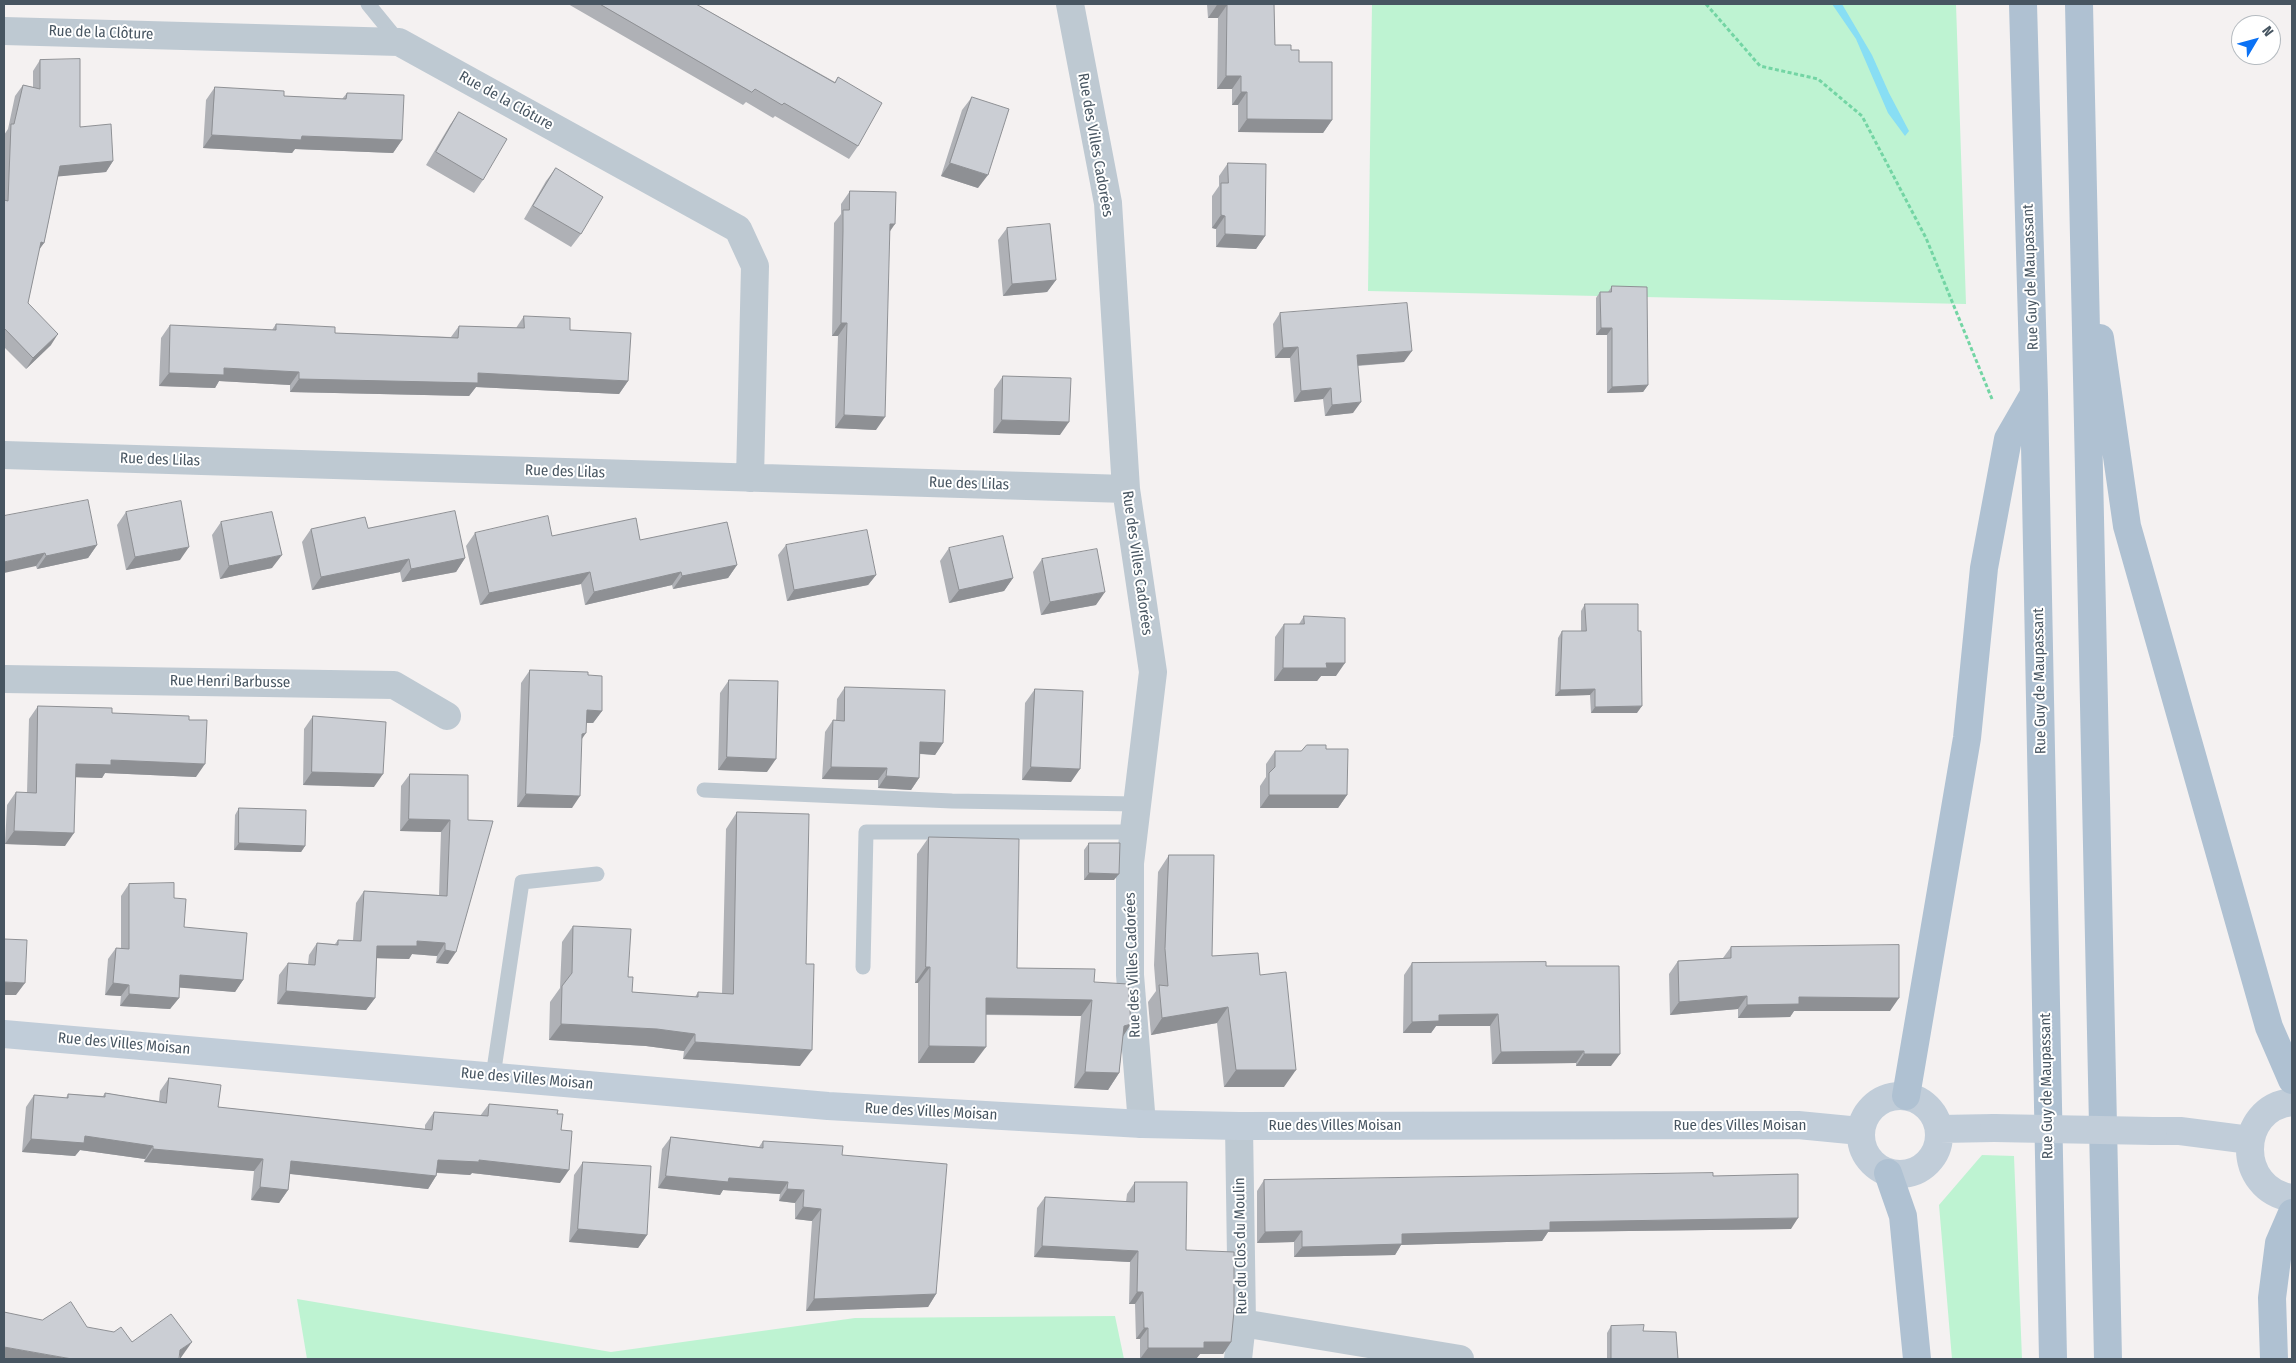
<!DOCTYPE html>
<meta charset="utf-8">
<style>
body{margin:0}
#map{position:relative;width:2296px;height:1363px;overflow:hidden;background:#f4f1f1;font-family:"Fira Sans Condensed",sans-serif}
canvas{display:block}
.frame{position:absolute;inset:0;border:5px solid #475561;pointer-events:none}
.north{position:absolute;left:2231px;top:15px;width:50px;height:50px;box-sizing:border-box;background:#fff;border:1px solid #b5bbc0;border-radius:50%;rotate:53deg;font-size:14px;font-weight:700;line-height:20px;text-align:center;color:#475561}
.north::after{content:'';display:block;margin:auto;width:18px;height:22px;background:#0b72f5;clip-path:polygon(50% 0,100% 100%,50% 72%,0 100%)}
</style>
<div id="map">
<canvas width="2296" height="1363"></canvas>
<div class="frame"></div>
<div class="north">N</div>
</div>
<script>
const ctx = document.querySelector('canvas').getContext('2d');
ctx.lineJoin = 'round';
function paint(path, color) {
  ctx.fillStyle = color;
  ctx.fill(path, 'evenodd');
}
function strokePath(path, color, width, dash) {
  ctx.strokeStyle = color;
  ctx.lineWidth = width;
  ctx.lineCap = dash ? 'butt' : 'round';
  ctx.setLineDash(dash || []);
  ctx.stroke(path);
}
function label(font, color, halo, rows, align = 'center') {
  ctx.font = font + ' "Fira Sans Condensed",sans-serif';
  ctx.lineWidth = 4;
  ctx.setLineDash([]);
  ctx.textBaseline = 'middle';
  ctx.strokeStyle = halo;
  ctx.fillStyle = color;
  for (const [text, x, y, turn = 0] of rows) {
    ctx.save();
    ctx.translate(x, y);
    ctx.rotate((+turn || 0) * Math.PI / 180);
    ctx.textAlign = isNaN(turn) ? turn : align;
    if (halo) ctx.strokeText(text, 0, 0);
    ctx.fillText(text, 0, 0);
    ctx.restore();
  }
}
paint(new Path2D(`
 M1372,4H1956L1966,304L1368,291Z
 M1982,1155L2014,1156L2022,1359H1952L1939,1205Z
 M297,1299L611,1352L855,1318L1115,1316L1124,1359H307Z`), '#bef3d2');
paint(new Path2D(`
 M1832,4H1842L1872,55L1889,93L1909,131L1905,136L1888,113L1856,39Z`), '#88def4');
strokePath(new Path2D(`
 M1706,4L1760,66L1818,79L1862,116L1926,238L1992,399`), '#73d5a4', 3, [4, 2.5]);
strokePath(new Path2D(`
 M368,4L399,42
 M704,790L952,801L1137,804
 M863,967L866,832H1134
 M493,1076L522,882L597,874`), '#bec9d2', 15);
strokePath(new Path2D(`
 M1070,4L1108,203L1126,489L1153,672L1130,863V975L1142,1124
 M4,31L399,42L738,229L755,266L750,478
 M4,455L1126,489
 M4,679L394,685L447,716
 M1242,1323L1460,1359
 M1238,1359L1242,1323L1239,1126`), '#bec9d2', 28);
strokePath(new Path2D(`
 M4,1034L828,1106L1142,1124L1239,1126L1798,1125L1860,1131
 M1861 1135a39 39 0 1 1 78 0a39 39 0 1 1-78 0Z
 M2292,1102C2236,1108 2236,1190 2292,1198
 M1940,1129L1994,1128
 M2153,1131H2180L2250,1140`), '#c1cdd9', 28);
strokePath(new Path2D(`
 M2023,4L2034,394L2053,1359
 M2079,4L2108,1359
 M2100,338L2127,526L2269,1027L2292,1080
 M1906,1096L1967,738L1984,568L2008,439L2034,394
 M1888,1173L1903,1216L1917,1359
 M2274,1359L2272,1298L2279,1243L2292,1213`), '#afc1d2', 28);
strokePath(new Path2D(`
 M1994,1128L2153,1131`), '#c1cdd9', 28);
paint(new Path2D(`
 M568,4H696L835,82L838,77L858,146L849,159L775,116L773,118L746,102L743,105Z
 M1207,4H1274L1275,45L1291,50L1299,62L1332,120L1323,133L1238,132V105H1232V89H1217L1218,18H1208Z
 M40,60L80,127L113,161L106,172L58,176L44,243L39,249L28,303L51,345L26,369L4,347V135L8,129L15,96L23,85L33,87V71Z
 M215,87L284,96L342,99L347,93L402,140L393,153L295,149L292,153L203,148L206,100Z
 M972,97L978,188L941,176L962,110Z
 M459,112L483,180L474,193L426,165L450,125Z
 M1228,163L1265,236L1256,249L1216,247V229L1212,228V196L1219,186V176Z
 M556,168L581,234L571,247L524,219L546,181Z
 M850,191L890,232L876,430L835,428L838,336H832L834,223L841,214V204Z
 M1007,228L1056,280L1047,292L1003,296L998,240Z
 M1612,286L1648,385L1643,392L1607,393V335H1596V298L1600,292H1608Z
 M1280,313L1404,362L1358,366L1353,413L1325,416L1323,399L1294,402L1290,358H1275L1273,324Z
 M524,316L570,330L628,381L619,394L476,387L469,396L290,392V385L219,381L215,388L159,386L161,338L170,325L272,330L276,324L335,333L451,337L459,326L516,328Z
 M1003,376L1060,435L993,433L994,389Z
 M126,512L180,560L126,570L117,525Z
 M4,516L97,545L88,558L37,569L36,566Z
 M221,522L272,568L220,579L212,535Z
 M368,528L465,558L456,572L402,582L400,572L312,590L302,542L311,529Z
 M475,533L640,540L737,565L728,578L673,589L672,585L585,605L581,584L480,605L466,546Z
 M786,545L876,575L868,585L787,601L778,555Z
 M949,548L1013,578L1004,591L949,603L940,561Z
 M1042,559L1096,605L1041,615L1033,572Z
 M1585,604L1637,713H1591L1590,695L1555,696L1558,638L1562,631H1581V611Z
 M1304,616L1336,676H1321L1317,681H1274L1275,637L1284,624H1299Z
 M530,670L588,675L602,711L593,723H586L581,740L572,808L517,807L521,683Z
 M729,680L767,772L718,770L720,693Z
 M845,687L943,743L935,755L920,754L919,778L911,790L878,788V780L822,779L825,732L833,720H836L837,699Z
 M1035,689L1071,782L1022,780L1025,703Z
 M38,706L189,720L196,777L105,773L102,778L76,777L65,846L5,844L7,805L16,792L27,793L29,719Z
 M313,716L374,787L303,785L304,729Z
 M1326,749L1347,795L1338,808H1260V786L1266,777V764L1275,751H1301Z
 M410,774L468,775L448,964L436,963L437,956L412,954L409,959L377,958L375,998L366,1010L277,1004L279,975L288,963L308,964L309,955L317,943L335,944L338,940H353L356,903L364,891L439,895L441,832L400,831L401,786Z
 M239,808L305,846L301,852L234,850L235,815Z
 M737,812L800,1066L683,1059L684,1051L646,1046L549,1040L550,1002L560,988L562,942L573,926L628,977L632,992L695,997L698,992L722,994L726,829Z
 M929,837L1017,968L1094,982L1123,1036L1119,1073L1108,1090L1074,1088L1081,1016L986,1015L974,1063H918V983H915L917,854Z
 M1089,843L1114,880H1084V850Z
 M1169,855L1212,956L1260,975L1284,1087H1224L1217,1023L1151,1035L1148,1002L1156,991L1154,965L1158,872Z
 M129,884L174,898L184,927L243,980L235,992L179,987V998L170,1009L120,1006L121,996L105,995L108,959L116,948H121V896Z
 M1731,947L1890,1011H1794L1790,1017L1738,1018V1009L1670,1015L1669,974L1678,961L1723,958Z
 M1412,963L1546,966L1611,1066H1576V1063L1492,1064L1490,1026H1436L1431,1033H1403L1404,975Z
 M169,1078L218,1107L425,1129V1125L434,1112L480,1116L489,1104L557,1114L561,1130L560,1183L472,1173L470,1175L437,1173L436,1176L428,1189L290,1174L288,1190L279,1203L251,1200L254,1171L144,1162L145,1159L80,1150L75,1156L22,1152L26,1107L34,1095L66,1098L68,1094L103,1096L105,1093L159,1101L160,1091Z
 M671,1137L759,1147L763,1141L842,1155L936,1294L928,1307L806,1311L812,1221L795,1219V1203L779,1201L780,1194L723,1190L720,1195L658,1188L662,1149Z
 M583,1162L647,1235L638,1248L569,1242L574,1175Z
 M1713,1176L1791,1229L1548,1232L1542,1241L1401,1245L1395,1255L1294,1257V1242L1257,1243V1191L1264,1180Z
 M1135,1182L1186,1250L1231,1342L1223,1354H1200L1196,1359H1140V1339H1136L1135,1304H1129L1130,1262L1034,1257L1037,1208L1045,1197L1126,1202L1127,1194Z
 M1611,1326L1643,1331L1678,1359H1607V1333Z`), '#afb1b6');
paint(new Path2D(`
 M1217,5H1227L1218,18H1208Z
 M1226,76H1241L1232,89H1217Z
 M1241,92H1247L1238,105H1232Z
 M1247,119L1332,120L1323,133L1238,132Z
 M212,135L302,136L402,140L393,153L295,149L292,153L203,148Z
 M113,161L106,172L53,177L60,166Z
 M950,163L988,175L978,188L941,176Z
 M1221,215L1225,216L1216,229L1212,228Z
 M890,224H895L886,237Z
 M1225,234L1265,236L1256,249L1216,247Z
 M41,242L44,243L36,254Z
 M1056,280L1047,292L1003,296L1012,284Z
 M841,323H847L838,336H832Z
 M1601,328H1612L1607,335H1596Z
 M58,334L51,345L26,369L33,358Z
 M1298,347L1290,358H1275L1283,348Z
 M1412,351L1404,362L1349,366L1357,355Z
 M224,368L299,372L290,385L219,381L215,388L159,386L169,373Z
 M478,373L628,381L619,394L476,387L469,396L290,392L299,379Z
 M1648,385L1643,392L1607,393L1612,387Z
 M1331,388L1323,399L1294,402L1301,391Z
 M1361,402L1353,413L1325,416L1332,405Z
 M844,415L885,417L876,430L835,428Z
 M1002,420L1069,422L1060,435L993,433Z
 M97,545L88,558L37,569L46,556Z
 M189,547L180,560L126,570L135,557Z
 M45,553L36,566L4,573V562Z
 M282,555L272,568L220,579L229,566Z
 M465,558L456,572L402,582L411,569Z
 M409,559L400,572L312,590L321,577Z
 M737,565L728,578L673,589L682,576Z
 M590,572L581,584L480,605L489,593Z
 M681,572L672,585L585,605L594,592Z
 M876,575L868,585L787,601L794,590Z
 M1013,578L1004,591L949,603L959,590Z
 M1105,592L1096,605L1041,615L1050,602Z
 M1326,663H1345L1336,676H1321L1317,681H1274L1283,668Z
 M1595,689L1590,695L1555,696L1560,690Z
 M1642,706L1637,713H1591L1595,707Z
 M587,710L602,711L593,723H578Z
 M586,733L577,746L582,734Z
 M920,742L943,743L935,755L912,753Z
 M727,757L776,759L767,772L718,770Z
 M111,760L205,764L196,777L105,773L102,778L67,777L76,764Z
 M831,767L887,768L878,780L822,779Z
 M1031,767L1080,769L1071,782L1022,780Z
 M312,772L383,774L374,787L303,785Z
 M886,776L919,778L911,790L878,788Z
 M526,794L580,796L572,808L517,807Z
 M1269,795H1347L1338,808H1260Z
 M409,819L450,820L441,832L400,831Z
 M14,831L74,833L65,846L5,844Z
 M239,843L305,846L301,852L234,850Z
 M1089,873L1119,874L1114,880H1084Z
 M417,941L445,943L437,956L412,954L409,959L369,958L377,946Z
 M445,950L456,952L448,964L436,963Z
 M926,967H930L918,983H915Z
 M180,975L243,980L235,992L172,987Z
 M4,982L25,983L16,995H4Z
 M113,983L129,985L121,996L105,995Z
 M286,991L375,998L366,1010L277,1004Z
 M129,994L179,998L170,1009L120,1006Z
 M1747,996L1738,1009L1670,1015L1679,1002Z
 M1799,997L1899,998L1890,1011H1794L1790,1017L1738,1018L1747,1005Z
 M986,998L1092,1000L1081,1016L975,1014Z
 M1228,1007L1217,1023L1151,1035L1162,1018Z
 M1498,1014L1490,1026H1436L1431,1033H1403L1412,1022L1439,1015Z
 M561,1024L657,1029L695,1034L684,1051L646,1046L549,1040Z
 M1131,1024L1120,1041L1124,1026Z
 M695,1042L812,1050L800,1066L683,1059Z
 M929,1046L986,1047L974,1063H918Z
 M1584,1051L1576,1063L1492,1064L1501,1052Z
 M1584,1054H1620L1611,1066H1576Z
 M1236,1070H1296L1284,1087H1224Z
 M1085,1072L1119,1073L1108,1090L1074,1088Z
 M85,1136L153,1146L145,1159L80,1150L75,1156L22,1152L31,1139Z
 M153,1149L263,1159L254,1171L144,1162Z
 M438,1160H479L569,1170L560,1183L472,1173L470,1175L429,1172Z
 M291,1161L436,1176L428,1189L282,1173Z
 M666,1176L729,1178L788,1182L780,1194L723,1190L720,1195L658,1188Z
 M260,1187L288,1190L279,1203L251,1200Z
 M787,1189L804,1190L795,1203L779,1201Z
 M803,1207L821,1209L812,1221L795,1219Z
 M1798,1218L1791,1229L1548,1232L1542,1241L1401,1245L1395,1255L1294,1257L1302,1247L1402,1234L1550,1222Z
 M578,1229L647,1235L638,1248L569,1242Z
 M1302,1231L1294,1242L1257,1243L1265,1232Z
 M1042,1246L1138,1251L1130,1262L1034,1257Z
 M1137,1292H1143L1135,1304H1129Z
 M936,1294L928,1307L806,1311L814,1299Z
 M1144,1328H1148L1140,1339H1136Z
 M192,1342L180,1359V1350Z
 M1204,1342H1231L1223,1354H1200L1196,1359H1140L1148,1348Z
 M4,1347L72,1359H4Z`), '#8e9094');
const building = new Path2D(`
 M600,4H696L835,83L838,77L882,103L858,146L784,103L782,105L755,89L752,92Z
 M1217,4H1274L1275,45H1291V50H1299V62H1332V120L1247,119V92H1241V76H1226L1227,5H1217Z
 M80,59V127L111,124L113,161L60,166L44,243L41,242L28,303L58,334L33,358L4,328V200L8,201L11,124H14L23,85L40,89V60Z
 M215,87L284,91V96L346,99L347,93L404,95L402,140L302,136L301,140L212,135Z
 M972,97L1009,109L988,175L950,163Z
 M459,112L507,139L483,180L436,152Z
 M1228,163L1266,164L1265,236L1225,234V216L1221,215V183H1228Z
 M556,168L603,197L581,234L533,206Z
 M850,191L896,192L895,224H890L885,417L844,415L847,323H841L843,231V210H849Z
 M1050,224L1056,280L1012,284L1007,228Z
 M1612,286L1647,287L1648,385L1612,387V328H1601L1600,292H1611Z
 M1407,303L1412,351L1357,355L1361,402L1332,405L1331,388L1301,391L1298,347L1283,348L1280,313Z
 M524,316L570,318V330L631,333L628,381L478,373V383L299,379V372L224,368V375L169,373L170,325L276,330V324L335,327V333L458,338L459,326L524,328Z
 M1003,376L1071,378L1069,422L1002,420Z
 M88,500L97,545L46,556L45,553L4,562V516Z
 M181,501L189,547L135,557L126,512Z
 M455,511L465,558L411,569L409,559L321,577L311,529L365,517L368,528Z
 M272,512L282,555L229,566L221,522Z
 M548,516L552,536L636,518L640,540L727,522L737,565L682,576L681,572L594,592L590,572L489,593L475,533Z
 M867,530L876,575L794,590L786,545Z
 M1003,536L1013,578L959,590L949,548Z
 M1097,549L1105,592L1050,602L1042,559Z
 M1585,604H1638V631H1641L1642,706L1595,707V689L1560,690L1562,631H1586Z
 M1304,616L1345,618V663H1326L1327,668H1283L1284,624H1304Z
 M530,670L588,672V675L602,676V711L587,710L586,733L582,734L580,796L526,794Z
 M729,680L778,681L776,759L727,757Z
 M845,687L945,690L943,743L920,742L919,778L886,776L887,768L831,767L833,720L844,721Z
 M1035,689L1083,691L1080,769L1031,767Z
 M38,706L112,708V713L189,716V720H207L205,764L111,760V765L76,764L74,833L14,831L16,792L36,793Z
 M313,716L386,722L383,774L312,772Z
 M1307,745H1326V749H1348L1347,795H1269V773L1275,767V751H1301Z
 M410,774L468,775V820L493,821L456,952L445,950V943L417,941V946H377L375,998L286,991L288,963L315,965L317,943L338,945V940L361,941L364,891L447,896L450,820L409,819Z
 M239,808L306,810L305,846L239,843Z
 M737,812L809,814L806,964H814L812,1050L695,1042V1034L657,1029L561,1024L562,986L572,973L573,926L631,929L628,977H633L632,992L698,997V992L733,994Z
 M929,837L1019,839L1017,968L1095,969L1094,982L1128,984L1131,1024L1124,1026L1119,1073L1085,1072L1092,1000L986,998V1047L929,1046L930,967H926Z
 M1089,843H1120L1119,874L1089,873Z
 M1169,855H1214L1212,956L1258,953L1260,975L1286,972L1296,1070H1236L1228,1007L1162,1018L1159,985L1168,986L1165,949Z
 M174,883V898L186,899L184,927L247,933L243,980L180,975L179,998L129,994V985L113,983L116,948L129,949V884Z
 M4,939L27,940L25,983L4,982Z
 M1899,945V998L1799,997V1004L1747,1005V996L1679,1002L1678,961L1731,958V947Z
 M1546,962V966H1619L1620,1054H1584V1051L1501,1052L1498,1014L1439,1015V1021L1412,1022V963Z
 M169,1078L221,1085L218,1107L432,1130L434,1112L488,1116L489,1104L558,1110L557,1114H563L561,1130L572,1131L569,1170L479,1160V1162L438,1160L436,1176L291,1161L288,1190L260,1187L263,1159L153,1149V1146L85,1136L84,1143L31,1139L34,1095L68,1098V1094L105,1097V1093L166,1103Z
 M671,1137L763,1148V1141L843,1146L842,1155L947,1164L936,1294L814,1299L821,1209L803,1207L804,1190L787,1189L788,1182L729,1178L728,1182L666,1176Z
 M583,1162L651,1166L647,1235L578,1229Z
 M1713,1173V1176L1798,1174V1218L1550,1222V1230L1402,1234V1244L1302,1247V1231L1265,1232L1264,1180Z
 M1135,1182H1187L1186,1250L1234,1252V1311L1231,1342H1204V1348H1148V1328H1144L1143,1292H1137L1138,1251L1042,1246L1045,1197L1134,1202Z
 M71,1302L87,1327L114,1332L121,1327L132,1342L171,1314L192,1342L180,1350L179,1359H72L4,1347V1312L42,1320Z
 M1644,1325L1643,1331L1676,1332L1678,1359H1611V1326Z`);
paint(building, '#cbced4');
strokePath(building, '#8e9094', 1);
label('15px', '#475561', '#fff', [
 ["Rue de la Clôture",101,33,2],
 ["Rue de la Clôture",506,101,29],
 ["Rue des Villes Cadorées",1095,145,80],
 ["Rue Guy de Maupassant",2031,277,-92],
 ["Rue des Lilas",160,460,2],
 ["Rue des Lilas",565,472,2],
 ["Rue des Lilas",969,484,2],
 ["Rue des Villes Cadorées",1137,563,82],
 ["Rue Guy de Maupassant",2040,681,-91],
 ["Rue Henri Barbusse",230,682,1],
 ["Rue des Villes Cadorées",1133,965,-92],
 ["Rue des Villes Moisan",124,1044,5],
 ["Rue des Villes Moisan",527,1079,5],
 ["Rue Guy de Maupassant",2047,1086,-91],
 ["Rue des Villes Moisan",931,1112,3],
 ["Rue des Villes Moisan",1335,1126],
 ["Rue des Villes Moisan",1740,1126],
 ["Rue du Clos du Moulin",1241,1246,-91]
]);
</script>
